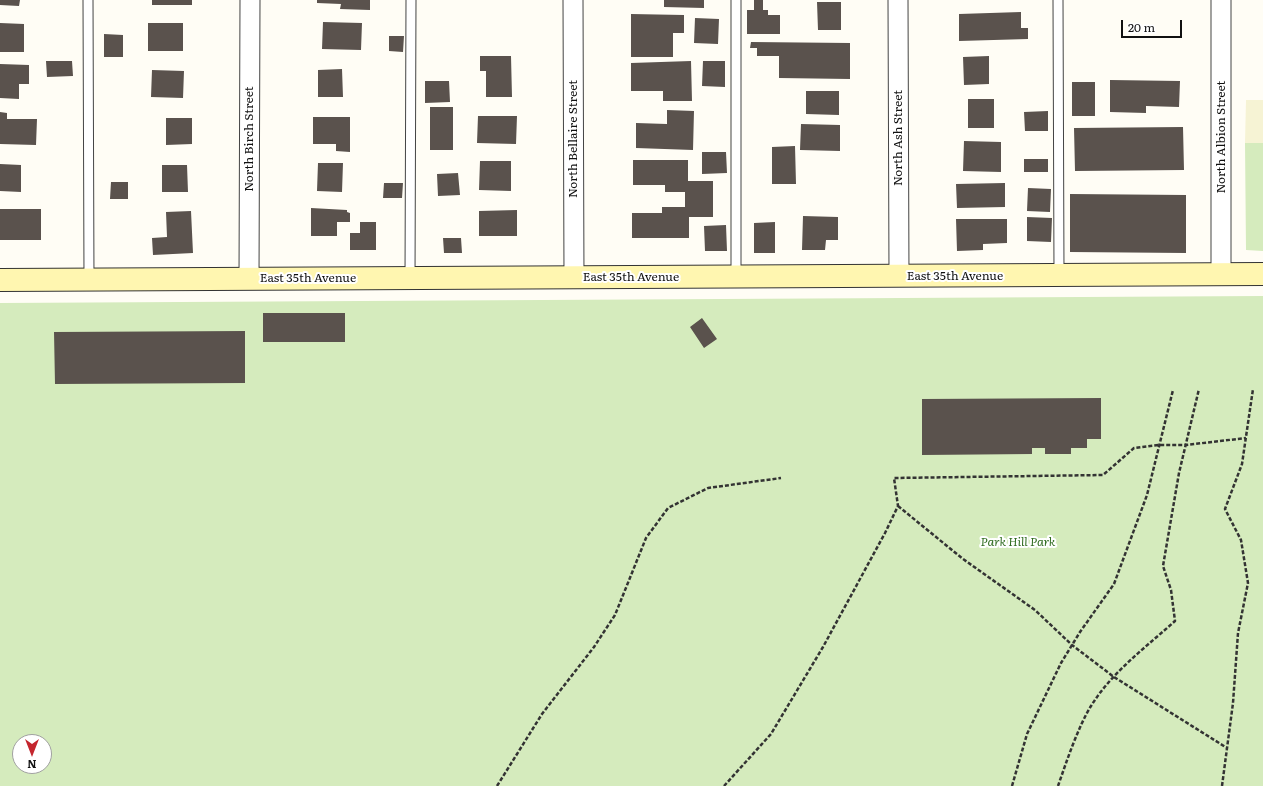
<!DOCTYPE html>
<style>
body{margin:0}
#map{position:relative;width:1263px;height:786px;overflow:hidden;background:#fffdf5;font-family:Literata,serif}
canvas{display:block}
.north{position:absolute;left:12px;top:734px;width:40px;height:40px;box-sizing:border-box;background:#fff;border:1px solid #a0a0a0;border-radius:50%;rotate:180deg;font-size:11px;font-weight:700;line-height:16px;text-align:center;color:#111}
.north::after{content:'';display:block;margin:auto;width:14px;height:18px;background:#c4262e;clip-path:polygon(50% 0,100% 100%,50% 72%,0 100%)}
.scale{position:absolute;left:1121px;top:20px;width:61px;height:18px;box-sizing:border-box;border:2px solid #111;border-top:0;padding-left:5px;font-size:12px;line-height:14px;white-space:nowrap;color:#111;-webkit-text-stroke:3px #fff;paint-order:stroke}
</style>
<div id="map">
<canvas width="1263" height="786"></canvas>
<div class="north">N</div>
<div class="scale">20 m</div>
</div>
<script>
const ctx = document.querySelector('canvas').getContext('2d');
ctx.lineJoin = 'round';
function paint(path, color) {
  ctx.fillStyle = color;
  ctx.fill(path, 'evenodd');
}
function strokePath(path, color, width, dash) {
  ctx.strokeStyle = color;
  ctx.lineWidth = width;
  ctx.lineCap = dash ? 'butt' : 'round';
  ctx.setLineDash(dash || []);
  ctx.stroke(path);
}
function label(font, color, halo, rows, align = 'center') {
  ctx.font = font + ' Literata,serif';
  ctx.lineWidth = 4;
  ctx.setLineDash([]);
  ctx.textBaseline = 'middle';
  ctx.strokeStyle = halo;
  ctx.fillStyle = color;
  for (const [text, x, y, turn = 0] of rows) {
    ctx.save();
    ctx.translate(x, y);
    ctx.rotate((+turn || 0) * Math.PI / 180);
    ctx.textAlign = isNaN(turn) ? turn : align;
    if (halo) ctx.strokeText(text, 0, 0);
    ctx.fillText(text, 0, 0);
    ctx.restore();
  }
}
paint(new Path2D(`
 M1246,100H1263V143H1245Z`), '#f6f3d4');
paint(new Path2D(`
 M1245,143H1263V251L1246,250Z
 M1263,296V786H0V303ZM20,742H44V766H20Z`), '#d5ebbd');
paint(new Path2D(`
 M0,0H20L19,6L0,5Z
 M152,0H192V5H152Z
 M317,0H370V10L340,9L341,4L317,3Z
 M664,0H704V8L664,7Z
 M754,0H763V10H768V15H780V34H747V10H754Z
 M817,2H841V30H818Z
 M1021,12V28H1028V39L959,41V14Z
 M631,14L684,15V33H673V57H631Z
 M695,18L719,19L718,44L694,43Z
 M323,22L362,23L361,50L322,49Z
 M0,23L24,24V52H0Z
 M148,23H183V51H148Z
 M104,34L123,35V57H104Z
 M389,36H404L403,52L389,51Z
 M751,42L850,43V79L779,78V56H757V48H750Z
 M480,56H511L512,97H486V71H480Z
 M989,56V84L964,85L963,57Z
 M46,61H72L73,76L47,77Z
 M691,61L692,101H663V91H631V63Z
 M703,61H725V87L702,86Z
 M0,64L29,65V84H19V99L0,98Z
 M342,69L343,97H318V70Z
 M152,70L184,71L183,98L151,97Z
 M1110,80L1180,81L1179,107L1146,106V113L1110,112Z
 M425,81H449L450,102L425,103Z
 M1072,82H1095V116H1072Z
 M806,91H839V115L806,114Z
 M968,99H994V128H968Z
 M430,107H453V150H430Z
 M667,110L694,111L693,150L636,148V123L667,124Z
 M1048,111V131H1025L1024,112Z
 M0,112L7,113V119H37L36,145L0,144Z
 M478,116H517L516,144L477,143Z
 M313,117H350V152L336,151V144H313Z
 M166,118H192V144L166,145Z
 M801,124L840,125V151L800,150Z
 M1183,127L1184,170L1075,171L1074,128Z
 M964,141L1001,142V172L963,171Z
 M795,146L796,184H772V147Z
 M702,152H726L727,173L702,174Z
 M1024,159H1048V172H1024Z
 M633,160H688V181H713V217H689V238H632V213H662V207H685V192H665V185H633Z
 M480,161H511V191L479,190Z
 M318,163H343L342,192L317,191Z
 M0,164L21,165V192L0,191Z
 M162,165H187L188,192H162Z
 M458,173L460,195L438,196L437,174Z
 M111,182H128V199H110Z
 M384,183H403L402,198H383Z
 M1005,183V207L957,208L956,184Z
 M1028,188L1051,189L1050,212L1027,211Z
 M1070,194L1186,195V253L1070,252Z
 M311,208L347,210V212L350,213V222H337V236H311Z
 M0,209H41V240H0Z
 M517,210V236H479V211Z
 M191,211L193,253L153,255L152,238L167,237L166,212Z
 M803,216L838,217V240H826L825,250H802Z
 M1027,217L1052,218L1051,242L1027,241Z
 M956,219H1007V243L983,244V250L957,251Z
 M360,222H376V250H350V233H360Z
 M775,222V253H754V223Z
 M726,225L727,251H705L704,226Z
 M443,238H461L462,253H444Z
 M263,313H345V342H263Z
 M702,318L717,339L704,348L690,327Z
 M245,331V383L55,384L54,332Z
 M1101,398V439H1087V448H1071V454H1045V448H1032V454L922,455V399Z`), '#5a524d');
const lane = new Path2D(`
 M88,0L89,279
 M736,0V277
 M1058,0L1059,275
 M410,278L411,0`);
const street = new Path2D(`
 M573,0L574,277
 M898,0L899,276
 M1221,0V275
 M249,278L250,0`);
const secondary = new Path2D(`
 M0,280L1263,274`);
strokePath(lane, '#444', 11);
strokePath(street, '#444', 21);
strokePath(secondary, '#333', 24);
strokePath(new Path2D(`
 M898,506L963,559L1035,610L1072,645L1114,677L1227,748
 M497,786L542,714L594,647L615,615L646,538L668,508L708,488L781,478
 M724,786L771,734L823,647L885,533L898,506L894,478L1103,475L1134,448L1159,445H1186L1246,438
 M1012,786L1027,734L1061,663L1080,632L1114,584L1147,495L1173,390
 M1058,786C1066,763 1078,727 1091,706C1112,672 1145,648 1175,621L1171,590L1163,566L1179,473L1199,389
 M1222,786L1233,703L1238,633L1248,583L1241,540L1225,509L1242,464L1253,389`), '#333', 2.5, [4, 2]);
strokePath(lane, '#fff', 9);
strokePath(street, '#fff', 19);
strokePath(secondary, '#fff6b0', 22);
label('12px', '#111', '#fff', [
 ["North Albion Street",1221,137,-90],
 ["North Ash Street",898,138,-90],
 ["North Birch Street",249,139,-90],
 ["North Bellaire Street",573,139,-90],
 ["East 35th Avenue",955,276],
 ["East 35th Avenue",631,277],
 ["East 35th Avenue",308,278]
]);
label('italic 12px', '#2f6b1f', '#fff', [
 ["Park Hill Park",1018,542]
]);
</script>
